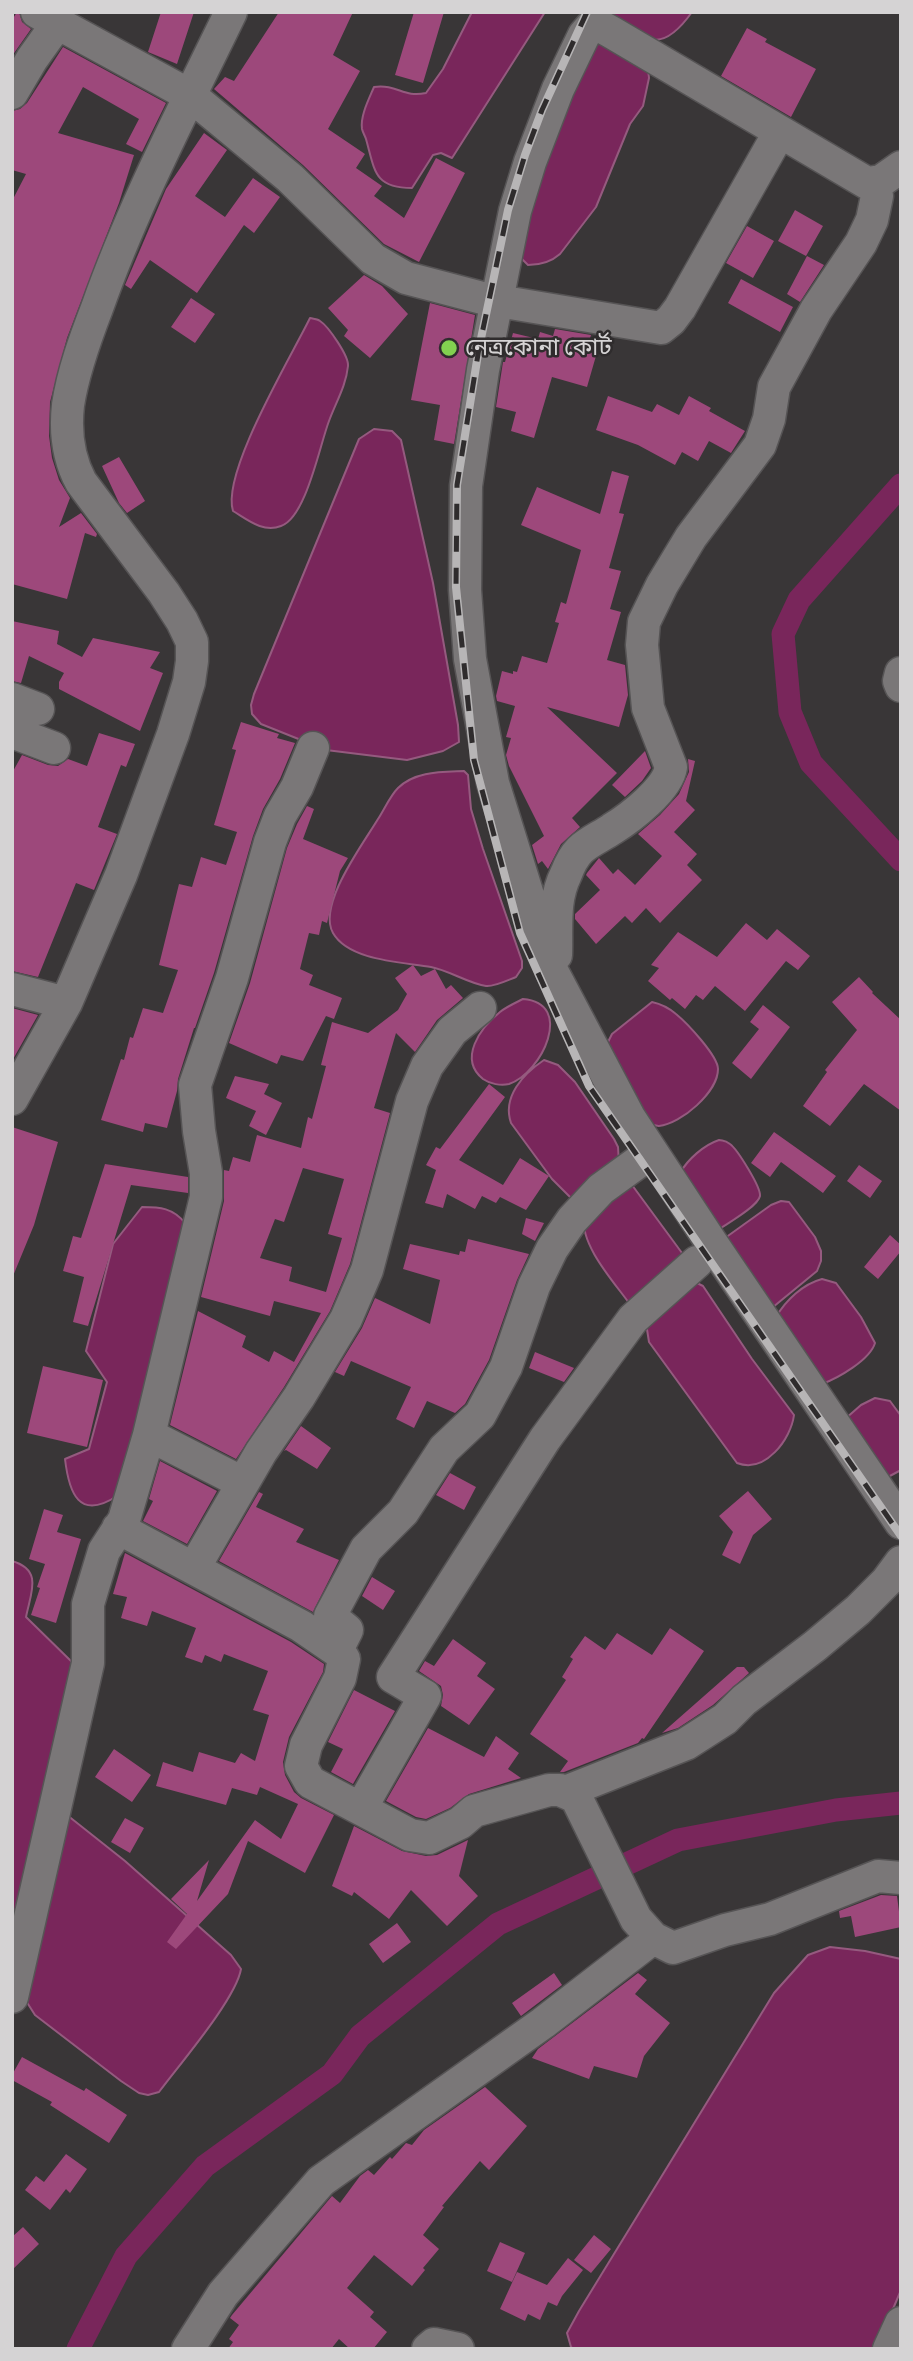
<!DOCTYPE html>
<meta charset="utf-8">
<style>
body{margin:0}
#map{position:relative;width:913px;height:2361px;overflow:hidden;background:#393637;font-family:Manrope,sans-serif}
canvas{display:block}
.frame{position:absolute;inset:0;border:14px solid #d5d3d4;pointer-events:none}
</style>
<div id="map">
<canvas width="913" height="2361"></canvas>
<div class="frame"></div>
</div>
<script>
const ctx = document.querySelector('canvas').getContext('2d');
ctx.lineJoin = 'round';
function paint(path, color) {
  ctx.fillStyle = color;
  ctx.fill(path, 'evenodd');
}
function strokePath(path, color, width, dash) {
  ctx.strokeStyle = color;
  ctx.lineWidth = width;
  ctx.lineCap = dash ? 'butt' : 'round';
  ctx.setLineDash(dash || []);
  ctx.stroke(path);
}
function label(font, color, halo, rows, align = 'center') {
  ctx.font = font + ' Manrope,"Noto Sans Bengali",sans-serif';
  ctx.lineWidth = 5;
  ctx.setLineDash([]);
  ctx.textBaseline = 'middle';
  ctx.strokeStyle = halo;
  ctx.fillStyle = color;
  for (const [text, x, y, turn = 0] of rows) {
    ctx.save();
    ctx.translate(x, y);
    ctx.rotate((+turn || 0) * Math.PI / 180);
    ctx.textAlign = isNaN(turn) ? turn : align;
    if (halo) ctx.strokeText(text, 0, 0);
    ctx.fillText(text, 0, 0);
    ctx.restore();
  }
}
const water = new Path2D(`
 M472,12H545L452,158L441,153L433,155L412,188C374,188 375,171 366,139C365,136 363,133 362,129C360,116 369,99 374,87C398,84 403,98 426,93L443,69Z
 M602,12H692C658,60 643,36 602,12Z
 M596,40L648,69L649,78L643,106L630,124L596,207L560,254C551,262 541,265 528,265L520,257L518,213Z
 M310,318C314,319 318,319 320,321C328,326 349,356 348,366C346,386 336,402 329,421C320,444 306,518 281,526C263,533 248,520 233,511C221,473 291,357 310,318Z
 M374,429L392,431L401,440L433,583L458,725L459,742L443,751L407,760L326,750L261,724L252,714L251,705L254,694L359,439Z
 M464,771L468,775L471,809L483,849L522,961V968L516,977C508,980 494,987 486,986C470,984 448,970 431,967C403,962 349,961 333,933C317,905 363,844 378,819C384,810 390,796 398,788C415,771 442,772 464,771Z
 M523,999C575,1003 542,1073 509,1084C501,1086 490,1084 483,1079C458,1059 480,1028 500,1012C506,1007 515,1003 523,999Z
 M652,1002C661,1004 669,1008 676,1014C687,1023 718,1056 718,1069C718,1092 681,1124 659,1126C658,1126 650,1124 649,1124L606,1046L612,1034Z
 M544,1060L558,1065L575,1082L614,1139L618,1147L619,1163L576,1197H570L552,1179L511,1123C502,1097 523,1074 544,1060Z
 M719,1140C725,1141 725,1140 730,1144C737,1149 761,1187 760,1196C758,1206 730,1222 721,1228L716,1229L680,1173C688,1159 704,1145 719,1140Z
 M632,1185L682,1253V1260L629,1303C614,1282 580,1245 584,1217Z
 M781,1201L789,1202L815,1237L821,1251V1261L817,1271L767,1312L725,1238L771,1205Z
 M142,1207C160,1207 173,1208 185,1223L184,1244L117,1496C79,1521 69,1493 65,1459L89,1449L107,1382L86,1351L113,1244Z
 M822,1279L836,1283L861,1317L875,1343C870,1360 838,1378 822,1384L776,1317C786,1300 803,1284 822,1279Z
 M697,1283L703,1286L752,1359L794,1415C791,1439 765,1474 737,1463L649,1342L646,1323Z
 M875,1398L890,1401L901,1416V1470L888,1477L845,1419L861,1405Z
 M12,1561C43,1570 31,1592 26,1617L74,1664L12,1965Z
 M67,1815L125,1861L231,1955L241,1969C236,1999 179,2065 159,2092L148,2095L139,2093L121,2081L35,2015L21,1993Z
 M830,1947L865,1951L901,1959V2290L876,2349H574L571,2347L567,2333L579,2311L774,1993L808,1955Z`);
paint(water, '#79265b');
strokePath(water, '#955a7f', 2);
strokePath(new Path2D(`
 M901,485L799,600L783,634L790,712L811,763L901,860
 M78,2349L126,2256L205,2166L332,2074L360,2036L498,1924L678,1840L836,1810L901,1803`), '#79265b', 23);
paint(new Path2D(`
 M17,12H19L22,22L31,29L12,56V20Z
 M161,12H194L177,64L148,52Z
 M279,12H353L333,55L360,71L328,129L365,154L356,168L382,186L374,196L404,218L436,158L465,173L419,262L384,244L303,165L214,89L225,77L234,81Z
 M414,12H444L423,83L395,75Z
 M747,28L767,39L765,42L816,69L791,117L721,76Z
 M63,47L166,103L142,152L126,144L139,119L83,87L58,133L134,155L119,203L67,338L50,402L49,436L52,458L59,480L70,498L59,527L81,513L97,534L96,537L85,533L67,599L12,584V201L26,174L12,170V111L20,109L27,103Z
 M204,133L227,150L195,196L225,217L253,178L280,197L254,233L244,225L197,293L150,260L131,289L125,285L166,189Z
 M795,210L823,226L806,256L778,241Z
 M747,226L774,241L753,278L726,263Z
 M807,256L824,265L800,302L787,294Z
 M364,275L382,286L408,314L370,358L344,336L348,330L328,308Z
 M741,279L793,307L780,332L728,303Z
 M191,298L215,314L195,343L171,327Z
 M430,303L475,315L454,444L434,440L440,405L411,400Z
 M555,329L591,335L588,346L598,349L587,387L552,377L534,438L511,431L516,412L496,407L503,362H505L513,333L538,339L540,332L553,336Z
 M608,396L652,412L657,404L679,415L689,396L711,408L709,411L745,431L731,453L709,441L698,461L682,452L675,465L638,445L596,430Z
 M119,457L145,501L127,513L119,503L102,466Z
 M612,471L629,476L619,513L624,514L609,568L621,571L610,609L621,612L607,660L625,665L628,695L619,727L547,707L617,773L572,818L580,827L561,844L548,869L542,861L538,864L532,845L544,836L509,766L506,755L511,738L506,737L515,706L497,701L496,696L502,671L513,674V671L517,672L522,656L547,663L559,623L555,622L561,602L566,604L581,550L521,525L537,487L600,514Z
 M12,621L59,631L57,644L82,657L93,638L160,652L150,668L163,673L140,731L59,689V682L64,673L29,656L21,683L12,681Z
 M241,722L279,734L277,738L295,743L280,779L263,809L253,836L214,973L195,1028H194L178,1079L177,1091L167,1128L145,1123L143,1132L101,1120L121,1059L124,1060L130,1037L133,1038L143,1008L163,1013L178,970L159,965L179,884L192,887L201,857L226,865L237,832L214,825L236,750L232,749Z
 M99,733L135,744L126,767L121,765L98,827L117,834L94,890L76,883L38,977L12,971V773L22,755L48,765L58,766L68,759L87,766Z
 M645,751L651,768L642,781L625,797L612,785Z
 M688,759L695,761L686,801L695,810L674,832L697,854L687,865L702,880L660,923L646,908L632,923L625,916L596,944L575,919V914L600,890L586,875L587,873L599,858L613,874L618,869L635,885L662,856L638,834L660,815L679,794L689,772Z
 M307,806L314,809L303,839L348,858L340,871L327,923L322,921L319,935L309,933L300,969L313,975L309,985L342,998L334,1019L326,1016L303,1061L281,1055L277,1064L229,1043L250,983L287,848L297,824Z
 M746,923L767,940L777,929L810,956L798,970L786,961L745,1011L715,986L703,1000L696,995L685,1009L672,998L670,1000L648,981L659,968L651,965L678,932L717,957Z
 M413,965L421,976L435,969L446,989L451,985L463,998L437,1020L415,1052L396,1033L374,1108L390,1113L350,1264L330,1311L284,1387L236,1459L170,1425L198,1311L246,1336L242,1347L269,1362L274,1351L294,1362L321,1313L274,1301L270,1316L201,1297L224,1201V1170L229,1171L233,1157L250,1162L257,1135L301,1148L308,1117L312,1119L326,1066L321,1065L332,1022L368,1033L398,1010L407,994L395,978ZM303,1168L344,1179L328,1234L342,1238L326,1292L289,1281L292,1267L260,1258L275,1219L284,1222Z
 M859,977L873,992L872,993L901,1020V1111L864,1084L830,1126L803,1106L827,1072L825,1070L857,1030L832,1002Z
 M763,1005L790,1027L751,1079L732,1063L759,1029L750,1022Z
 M12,1008L38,1015L12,1061Z
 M235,1076L269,1084L264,1094L282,1103L266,1135L249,1126L256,1111L226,1098Z
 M489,1084L505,1097L459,1160L503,1185L520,1158L549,1176L526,1210L500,1197L496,1203L482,1196L475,1209L447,1194L443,1208L425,1203L436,1170L426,1165L436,1147L440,1149Z
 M12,1127L58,1142L34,1225L13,1276Z
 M774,1132L836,1176L823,1193L781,1162L770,1177L751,1163Z
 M105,1164L188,1177V1193L131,1185L88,1326L73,1322L84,1277L63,1271L73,1236L81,1238Z
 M859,1165L882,1181L870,1198L847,1181Z
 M526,1218L544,1223L535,1241L522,1234Z
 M890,1235L901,1245V1251L878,1279L864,1267Z
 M468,1239L529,1254L517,1280L489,1360L465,1404L455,1413L427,1401L414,1428L396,1419L411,1387L351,1361L344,1376L335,1372L362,1328L375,1298L430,1324L440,1280L403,1269L410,1244L459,1255L460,1251L465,1252Z
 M535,1352L574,1368L564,1382L529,1368Z
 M43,1366L103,1380L87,1447L27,1433Z
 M301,1426L331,1448L317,1469L286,1450L284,1451Z
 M160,1461L217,1491L187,1544L143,1521L153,1501L149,1499Z
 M450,1473L476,1487L464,1510L436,1495Z
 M748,1491L772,1519L753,1535L740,1564L722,1555L733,1532L719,1516Z
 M259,1492L263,1494L256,1507L304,1529L296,1542L339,1560L313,1612L219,1561Z
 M44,1509L63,1515L57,1532L81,1539L56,1623L31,1615L40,1588L37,1587L45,1564L29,1559Z
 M125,1553L291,1642L324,1664L323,1672L289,1737L283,1762L285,1775L294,1792L301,1798L334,1815L305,1873L248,1841L228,1894L176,1949L167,1942L187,1914L171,1899L209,1860L197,1901L255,1820L281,1839L298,1804L260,1787L257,1795L232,1788L226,1805L156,1786L163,1762L193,1772L199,1752L235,1763L241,1753L255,1761L269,1715L253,1710L268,1671L224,1654L221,1662L205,1655L202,1663L185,1657L196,1628L152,1611L147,1626L121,1618L127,1597L113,1594Z
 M372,1577L395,1591L383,1610L362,1596Z
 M670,1628L704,1651L644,1739L642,1738L638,1743L564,1772H560L568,1761L530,1734L566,1680L562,1677L573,1659L570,1657L585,1636L605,1650L617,1633L652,1655Z
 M453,1639L486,1663L477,1676L495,1689L469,1725L441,1706L443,1695L441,1686L419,1671L425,1661L434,1666Z
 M737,1667H744L749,1673L713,1705L678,1728L662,1733Z
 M354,1690L395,1711L353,1784L331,1772L343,1749L328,1742Z
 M428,1728L484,1757L496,1736L519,1753L508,1769L521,1778L469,1794L450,1808L426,1819L416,1817L386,1801Z
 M114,1749L151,1775L132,1802L95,1777Z
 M125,1818L144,1828L130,1853L111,1842Z
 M354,1826L402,1851L426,1856L437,1855L468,1840L459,1876L478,1896L447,1926L411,1890L389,1919L354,1892L352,1896L332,1886Z
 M881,1895L897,1896L901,1927L855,1937L851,1916L840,1918L839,1911Z
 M397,1923L411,1942L383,1963L369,1944Z
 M554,1973L562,1985L521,2016L512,2003Z
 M638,1973L647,1980L635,1994L670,2023L644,2056L637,2078L594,2066L589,2079L532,2058L538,2049Z
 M22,2057L84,2091L86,2088L127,2115L109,2143L50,2105L52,2102L12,2080V2075Z
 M485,2087L527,2126L489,2170L480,2161L442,2206L444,2207L423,2235L439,2249L423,2268L425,2270L412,2286L374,2255L347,2288L374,2312L370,2317L387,2332L373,2349H350L339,2339L331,2349H228L233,2342L229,2339L239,2325L230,2318L232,2315L332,2196L340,2203L360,2176L368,2170L374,2175L390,2157L392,2159L406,2143L412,2145L424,2130Z
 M66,2154L87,2169L70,2193L66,2189L50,2210L25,2190L36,2176L44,2182Z
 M23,2227L39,2244L12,2270V2237Z
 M594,2235L611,2249L591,2273L574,2260Z
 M500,2242L525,2253L512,2282L487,2271Z
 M568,2258L583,2270L562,2296L557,2306L548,2302L540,2320L528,2314L525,2321L500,2309L517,2272L547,2285Z`), '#9d487b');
const minor = new Path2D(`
 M37,12L191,96L290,178L373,259L406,278L486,299L661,328L671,320L680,308L775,140
 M12,93L32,59L57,24
 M901,167L881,181L867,183L611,32L600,26L591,27L584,35L558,89L530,162L515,211L483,370L466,486L465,590L470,659L493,783L551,969L629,1117L711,1242L901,1523
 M901,673L899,681L901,686
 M12,699L38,709
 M12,732L54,748
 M556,955C557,927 553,900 566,874C569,866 574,856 580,850C588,842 602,836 612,829C630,818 668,789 671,767L648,708L642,645L644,622L662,585L691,537L760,445L769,419L774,387L816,310L861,243L872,220L877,196L873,183
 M12,989L66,1003
 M12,1099L66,1003L121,875L173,734L189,682L192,661V642L182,621L164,593L81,482C68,458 65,432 68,405C73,372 85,339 97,308C133,206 184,109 231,12
 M149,1435L243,1483
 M118,1528L301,1626L339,1652L344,1659L340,1678L306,1745L301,1766L310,1782L410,1835L429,1838L460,1823L474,1811L549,1790H560L576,1797L636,1919L653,1938L673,1948L725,1930L770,1919L878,1876L901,1878
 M194,1568L261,1452L299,1397L346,1319L367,1270L412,1101L427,1066L452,1031L480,1008
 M337,1650L347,1630L330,1616L366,1549L403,1512L444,1449L480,1415L506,1367L534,1286L552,1249L572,1220L601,1189L652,1152
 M565,1792L686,1744L725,1719L744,1700L815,1646L858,1610L887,1581L901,1562
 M361,1808L425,1696L393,1677L545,1439L633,1319L697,1262
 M12,1997L88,1663V1604L104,1551L124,1520L149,1435L206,1197V1173L199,1131L195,1085L232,978L270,842L280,816L297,787L313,748
 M188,2349L223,2294L321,2181L543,2023L653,1938
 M428,2349L434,2344L458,2349
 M889,2349L901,2323`);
strokePath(minor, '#565455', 35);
strokePath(minor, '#7a7778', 32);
const rail = new Path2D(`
 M587,12L542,110L525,155L508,210L479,348L457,485L456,587L474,760L520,933L589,1086L901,1536`);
strokePath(rail, '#b7b5b6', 8);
strokePath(rail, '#2f2c2d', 5, [16]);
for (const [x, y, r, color] of [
 [449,348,9,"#82d050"]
]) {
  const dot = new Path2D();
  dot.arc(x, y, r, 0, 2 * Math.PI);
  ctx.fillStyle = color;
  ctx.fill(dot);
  strokePath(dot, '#2f2c2d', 2.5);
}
label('24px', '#d5d3d4', '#2f2c2d', [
 ["নেত্রকোনা কোর্ট",465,348]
], 'left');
</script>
